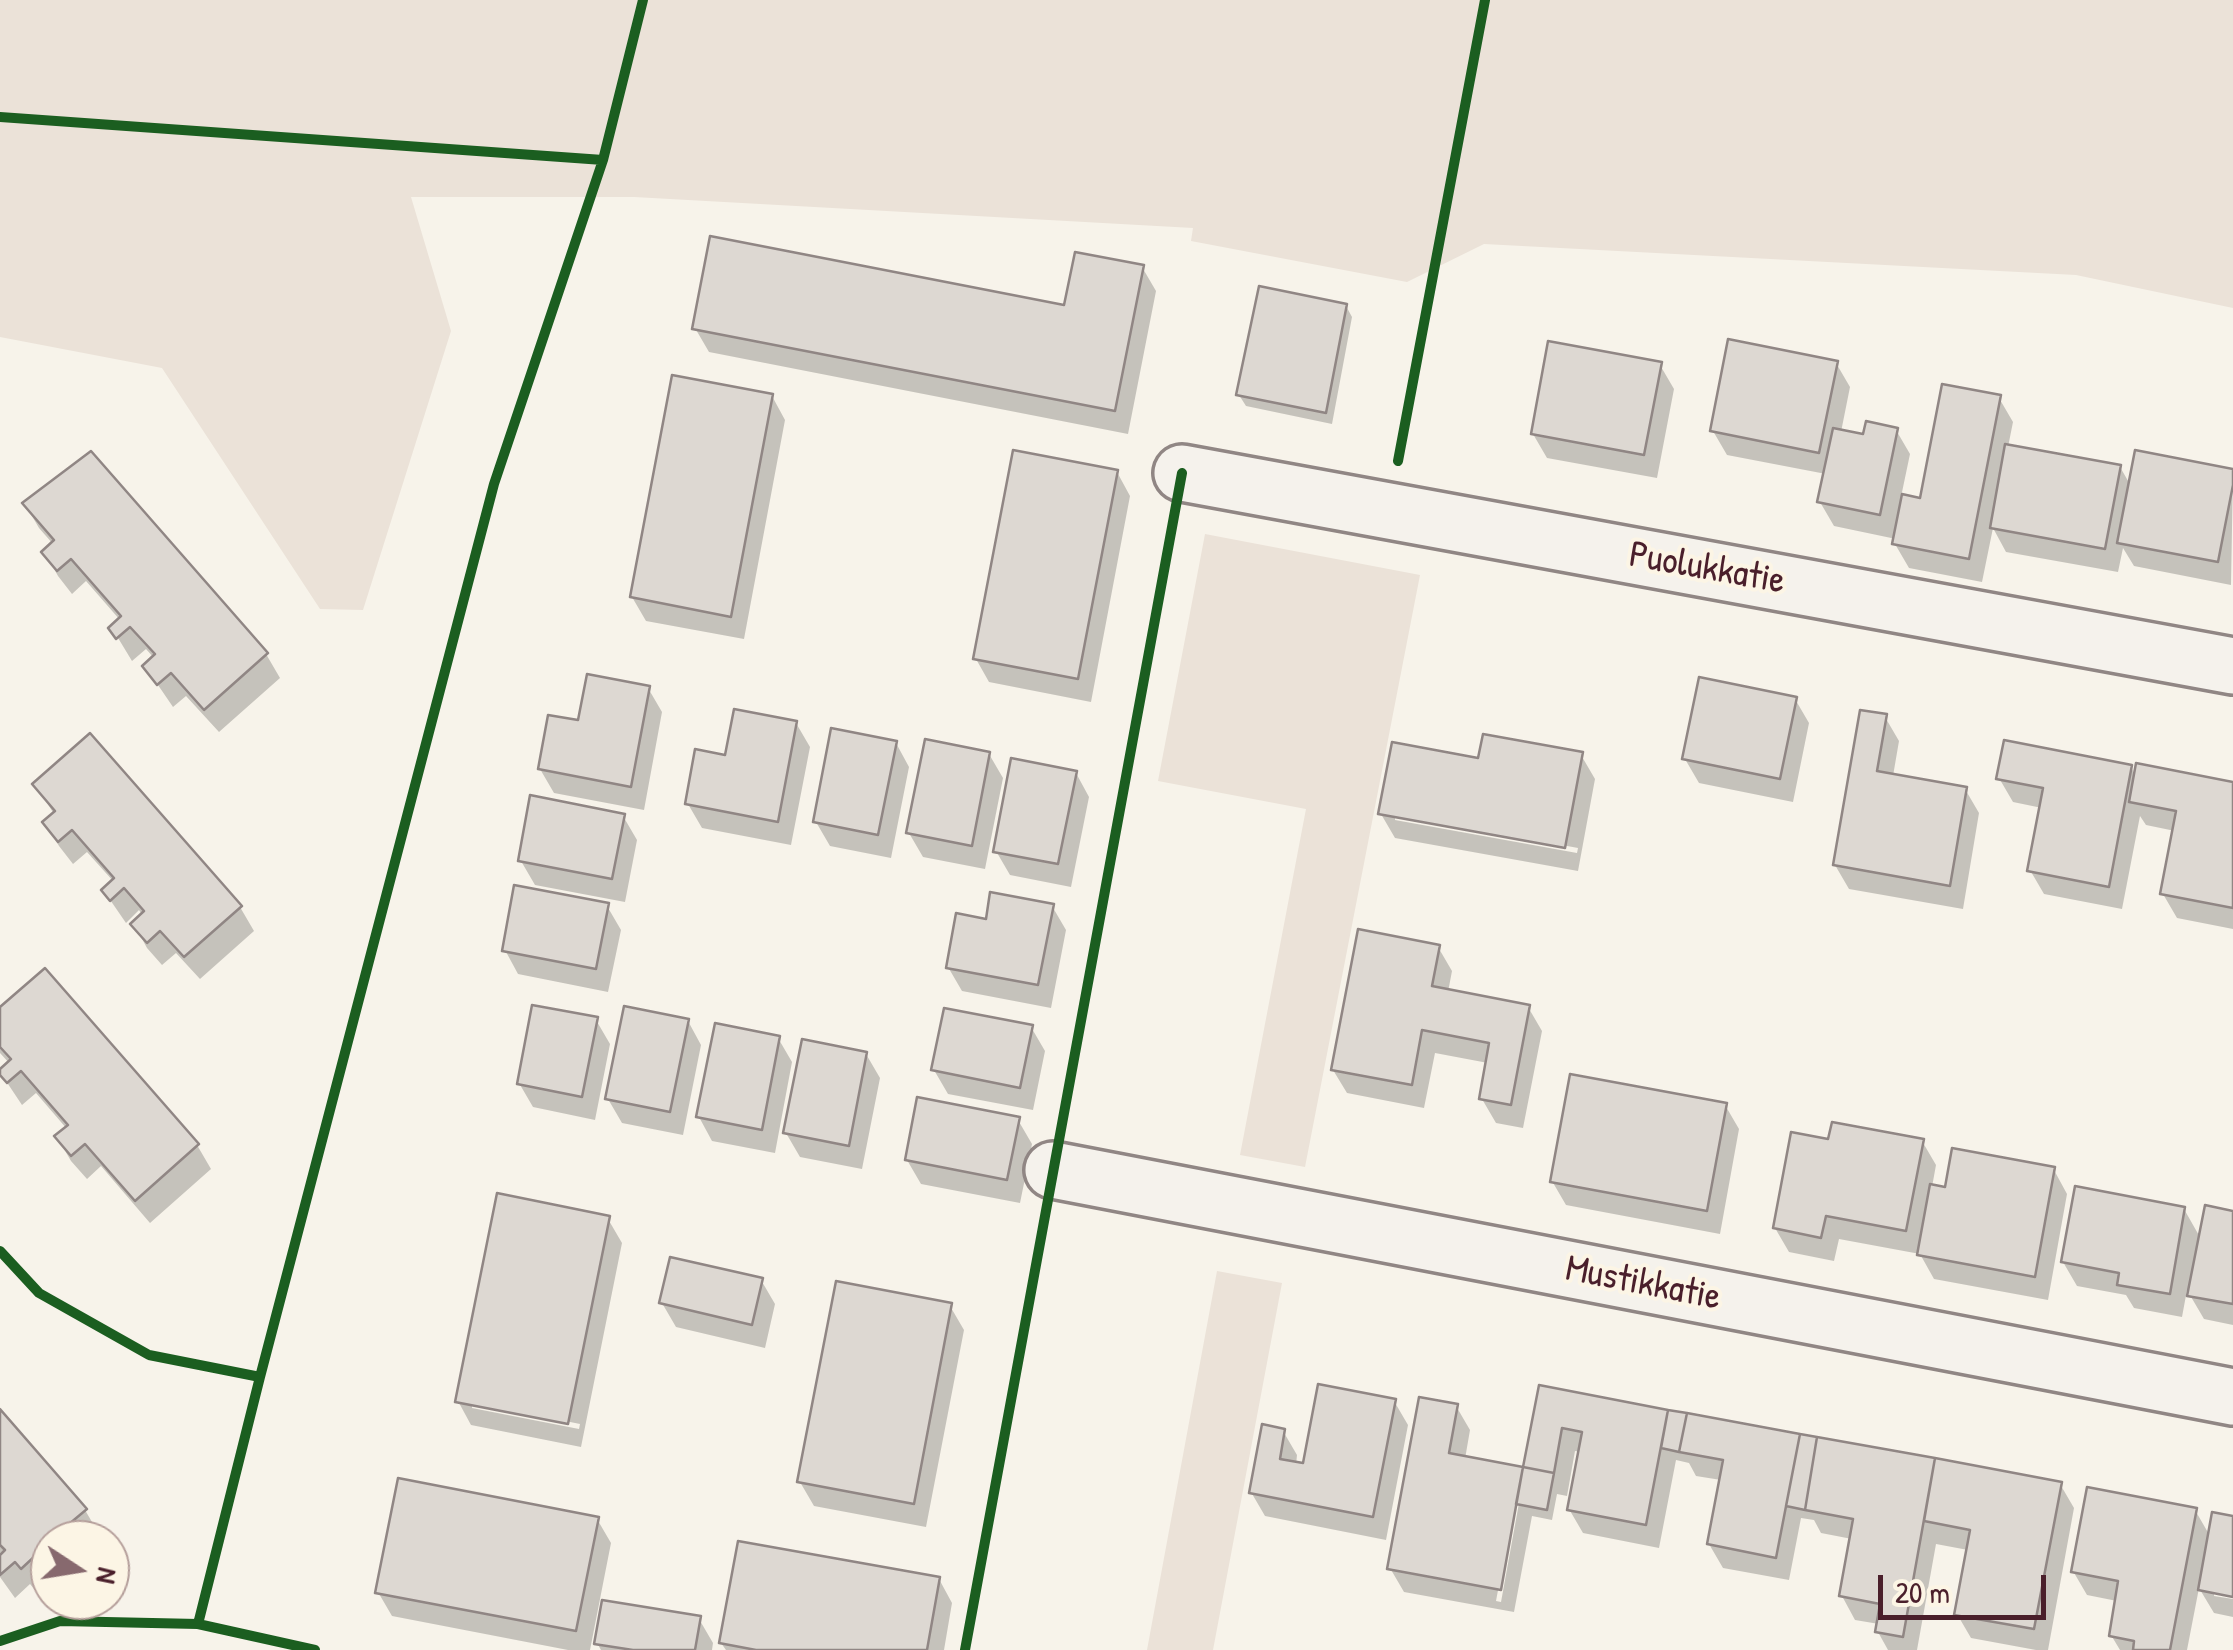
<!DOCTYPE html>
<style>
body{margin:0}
#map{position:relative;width:2233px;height:1650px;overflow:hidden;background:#f7f3ea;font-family:"Patrick Hand",sans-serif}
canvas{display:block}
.north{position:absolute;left:30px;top:1520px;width:100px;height:100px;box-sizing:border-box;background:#fcf5e5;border:2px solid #b59f9b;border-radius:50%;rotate:102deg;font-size:28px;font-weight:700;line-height:40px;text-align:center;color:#4a1f2b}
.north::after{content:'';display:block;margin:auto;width:35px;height:45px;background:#87696e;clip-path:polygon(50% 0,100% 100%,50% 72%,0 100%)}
.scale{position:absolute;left:1878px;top:1575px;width:168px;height:45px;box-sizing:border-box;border:5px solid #4a1f2b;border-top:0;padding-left:12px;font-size:30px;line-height:35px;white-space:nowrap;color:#4a1f2b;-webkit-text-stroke:8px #fcf5e5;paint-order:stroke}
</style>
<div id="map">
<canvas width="2233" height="1650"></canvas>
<div class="north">N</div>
<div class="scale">20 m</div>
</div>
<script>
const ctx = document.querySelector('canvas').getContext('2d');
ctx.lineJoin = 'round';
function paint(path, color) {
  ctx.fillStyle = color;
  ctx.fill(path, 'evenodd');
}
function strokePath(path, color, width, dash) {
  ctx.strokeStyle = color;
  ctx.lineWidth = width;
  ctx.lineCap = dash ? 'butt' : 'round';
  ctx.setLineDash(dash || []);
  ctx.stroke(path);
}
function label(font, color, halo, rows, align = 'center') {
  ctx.font = font + ' "Patrick Hand",sans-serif';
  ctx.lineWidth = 8;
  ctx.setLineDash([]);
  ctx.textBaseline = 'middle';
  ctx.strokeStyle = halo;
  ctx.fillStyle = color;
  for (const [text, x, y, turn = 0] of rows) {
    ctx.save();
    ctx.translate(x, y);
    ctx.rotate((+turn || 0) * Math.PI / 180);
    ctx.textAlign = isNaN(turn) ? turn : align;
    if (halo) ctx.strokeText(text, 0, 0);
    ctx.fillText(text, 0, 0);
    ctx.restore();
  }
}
paint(new Path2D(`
 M0,0H2233V308L2076,275L1484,244L1407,282L1191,241L1193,228L634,197H411L451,331L363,610L320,609L162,368L0,337Z
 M1205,534L1420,575L1305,1167L1240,1155L1306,809L1158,781Z
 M1217,1271L1282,1283L1213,1650H1147Z`), '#ebe2d8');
paint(new Path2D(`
 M1142,267L1156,291L1128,434L709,352L695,328L1066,308Z
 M1346,306L1352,317L1332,424L1246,406L1239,395Z
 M1836,363L1850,387L1841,432L1865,437L1896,430L1910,454L1901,497L1921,501L1999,398L2013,422L2008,447L2120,467L2131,486L2233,472L2231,585L2134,566L2123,548L2118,572L2006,552L1993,528L1982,582L1909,568L1895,544L1896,539L1834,526L1820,502L1826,474L1727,455L1713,431Z
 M1660,365L1674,389L1657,478L1547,458L1533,434Z
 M772,396L785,420L744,639L646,621L632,597Z
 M1117,472L1130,496L1091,702L989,682L976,659Z
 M25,504L266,654L280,678L219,732L186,696L173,707L145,666L154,658L146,649L132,661L112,628L120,620L86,581L72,594L58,576L45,552L53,544L39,528Z
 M648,688L662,712L644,810L554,793L540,769Z
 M1795,699L1809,723L1793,802L1699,783L1685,759Z
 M1885,717L1899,741L1893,776L1965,789L1979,813L1963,909L1849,889L1835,865Z
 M796,723L810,747L791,845L702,828L688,804Z
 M896,743L909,767L891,858L830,846L816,822Z
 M989,754L1003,778L985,869L923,857L909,833Z
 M1581,755L1595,779L1578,871L1395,838L1381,814L1480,761ZM1395,814L1578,848L1577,853L1395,820Z
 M2131,767L2136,777L2233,785V929L2177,918L2163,894L2175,831L2146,825L2140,816L2122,909L2044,894L2030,870L2042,808L2013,802L1999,778Z
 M1076,773L1089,797L1071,887L1010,875L996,851Z
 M35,784L240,907L254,931L200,979L176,953L162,965L147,948L134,924L143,916L139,910L126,923L104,891L114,882L87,852L73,864L59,846L45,822L54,814Z
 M623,816L637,840L625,902L535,885L521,861Z
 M607,906L621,930L608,992L518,974L505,950Z
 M1052,906L1066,930L1051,1008L962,991L948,967L988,922Z
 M1438,947L1452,971L1448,992L1528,1007L1542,1031L1523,1128L1496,1123L1482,1099L1488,1063L1435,1053L1424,1108L1347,1093L1333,1070Z
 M0,1011L197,1145L211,1169L150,1223L101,1166L87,1179L71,1161L57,1137L67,1129L36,1093L22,1105L0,1072L10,1064L0,1053Z
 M596,1020L610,1044L595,1120L533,1107L519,1083Z
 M688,1021L701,1045L683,1135L622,1123L608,1099Z
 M1031,1027L1045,1051L1033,1110L948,1094L934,1070Z
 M778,1038L792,1062L775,1153L712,1141L699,1117Z
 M866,1054L880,1078L862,1169L800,1157L786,1133Z
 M1725,1105L1739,1129L1720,1234L1566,1205L1552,1181Z
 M1018,1120L1032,1144L1020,1203L921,1184L907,1160Z
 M1922,1141L1936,1165L1932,1187L1947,1190L2054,1170L2067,1194L2048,1300L1934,1279L1920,1254L1839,1239L1834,1261L1789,1252L1775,1228Z
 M2184,1209L2201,1239L2233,1213V1325L2204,1319L2187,1290L2182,1317L2134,1308L2126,1295L2077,1286L2063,1262Z
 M608,1219L622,1243L581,1447L471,1425L458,1401ZM472,1402L580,1424L579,1429L472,1408Z
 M761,1280L775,1304L765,1348L676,1327L662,1303Z
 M950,1306L964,1330L926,1527L814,1506L800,1482Z
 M1541,1388L2060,1484L2074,1508L2048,1650H2036L1971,1638L1957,1614L1968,1550L1936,1544L1917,1650H1888L1878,1632L1879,1624L1855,1620L1842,1596L1852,1539L1821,1533L1814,1520L1801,1518L1789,1580L1723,1568L1709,1544L1721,1480L1696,1476L1689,1463L1676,1460L1659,1548L1583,1533L1569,1509L1581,1452L1575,1451L1567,1496L1557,1494L1552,1520L1532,1516L1514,1612L1404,1592L1390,1568L1456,1406L1470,1430L1465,1459L1525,1470ZM1515,1499L1519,1503L1501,1602L1496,1601Z
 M1394,1401L1408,1425L1386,1540L1265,1516L1251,1492L1283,1431L1297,1455L1296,1465L1305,1466Z
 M0,1413L85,1510L99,1534L93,1540H50V1578L36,1591L30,1584L15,1598L0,1577Z
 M2195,1510L2210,1536L2233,1519V1594L2214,1590V1596L2233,1599V1617L2214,1613L2199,1588L2187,1650H2120L2111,1635L2117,1601L2087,1595L2073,1571Z
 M597,1519L611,1543L590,1650H568L392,1616L378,1592Z
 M939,1579L952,1603L944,1650H726L721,1643Z
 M699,1619L713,1643L712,1650H601L597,1643Z`), '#0003');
const building = new Path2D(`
 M710,236L1064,305L1075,252L1144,265L1115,411L692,329Z
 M1259,286L1347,304L1326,413L1236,395Z
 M1728,339L1838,361L1819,453L1710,431Z
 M1548,341L1662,362L1644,455L1531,434Z
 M672,375L773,394L731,617L630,597Z
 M1942,384L2001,395L1969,559L1892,544L1902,494L1920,498Z
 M1866,421L1898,428L1880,515L1817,502L1833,428L1863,434Z
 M2005,444L2121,465L2105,549L1990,528Z
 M1013,450L1118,470L1078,679L973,659Z
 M2135,450L2233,469V485L2218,562L2117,543Z
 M91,451L268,653L204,710L171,673L157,685L142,666L155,654L130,627L116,639L108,628L121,616L71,559L57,571L41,552L54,540L22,503Z
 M587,674L650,686L631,787L538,769L548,715L578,720Z
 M1699,677L1797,697L1780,779L1682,759Z
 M734,709L797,721L778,822L685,804L695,749L725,755Z
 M1860,710L1887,714L1877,771L1967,787L1950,886L1833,865Z
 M831,728L897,741L878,835L813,822Z
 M90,733L242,906L184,957L160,931L147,943L130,924L144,911L124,888L110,901L101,890L114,878L72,830L58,842L42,822L55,811L32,784Z
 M1483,734L1583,752L1565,848L1378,814L1392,742L1478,758Z
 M925,739L990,752L972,846L906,833Z
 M2004,740L2132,765L2109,887L2027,871L2043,788L1996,779Z
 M1011,758L1077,771L1058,864L993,852Z
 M2136,763L2233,782V908L2160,894L2176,811L2129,802Z
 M530,795L625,814L612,879L518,861Z
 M514,885L609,903L596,969L502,951Z
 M990,892L1054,904L1038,985L946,968L956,913L986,919Z
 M1358,929L1440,945L1432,986L1530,1005L1511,1105L1479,1099L1489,1043L1422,1030L1412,1085L1331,1070Z
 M45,968L199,1144L135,1201L85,1144L71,1156L54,1136L68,1125L21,1071L7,1083L0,1075V1069L11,1059L0,1047V1007Z
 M532,1005L598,1017L582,1097L517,1084Z
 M624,1006L689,1019L670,1112L605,1099Z
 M944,1008L1033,1025L1020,1088L931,1070Z
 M715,1023L780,1036L762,1130L696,1117Z
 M802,1039L867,1052L849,1146L783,1133Z
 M1570,1074L1727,1103L1707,1211L1550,1182Z
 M917,1097L1020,1117L1007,1180L905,1160Z
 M1832,1122L1924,1139L1906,1231L1826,1216L1821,1238L1773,1228L1791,1132L1828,1139Z
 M1952,1148L2055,1167L2035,1277L1917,1255L1930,1184L1945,1187Z
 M2075,1186L2185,1207L2170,1294L2117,1285L2119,1273L2061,1262Z
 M497,1193L610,1216L568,1424L455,1402Z
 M2205,1205L2233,1211V1304L2187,1296Z
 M670,1257L763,1278L752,1325L659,1303Z
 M836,1281L952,1303L914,1504L797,1482Z
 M1318,1384L1396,1399L1373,1517L1249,1493L1262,1424L1285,1429L1280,1459L1303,1463Z
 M1539,1385L1668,1410L1646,1525L1567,1510L1582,1432L1562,1428L1554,1473L1523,1467Z
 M1419,1397L1458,1404L1449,1453L1523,1467L1501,1590L1387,1569Z
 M0,1409L87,1509L50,1540V1542L21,1569L15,1562L0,1575V1555L5,1550L0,1545Z
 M1668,1410L1687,1413L1679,1452L1661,1448Z
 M1687,1413L1800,1434L1776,1558L1707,1544L1723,1460L1679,1452Z
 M1800,1434L1817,1437L1805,1510L1786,1506Z
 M1817,1437L1935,1458L1903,1637L1875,1632L1880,1604L1839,1596L1853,1519L1805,1510Z
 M1935,1458L2062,1482L2034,1629L1954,1615L1970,1530L1924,1521Z
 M1523,1467L1554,1473L1547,1510L1516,1504Z
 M398,1478L599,1517L576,1631L375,1593Z
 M2087,1487L2197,1508L2170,1650H2133L2134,1641L2109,1636L2118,1581L2071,1572Z
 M2212,1512L2233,1516V1597L2198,1590Z
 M738,1541L940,1577L927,1650H756L719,1643Z
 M602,1600L701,1616L695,1650H633L594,1644Z`);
paint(building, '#ddd8d2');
strokePath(building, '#908684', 2.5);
const minor = new Path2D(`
 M1182,473L2233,666
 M1053,1170L2233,1397`);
strokePath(minor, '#908684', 62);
strokePath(minor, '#f5f2ec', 55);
strokePath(new Path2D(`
 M0,117L603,160
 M1398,461L1485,0
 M0,1251L39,1293L149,1355L260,1377
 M0,1641L60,1621L198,1624
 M315,1650L198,1624L260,1377L494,484L603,160L643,0
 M965,1650L1182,473`), '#1b5e20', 10);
label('38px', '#4a1f2b', '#fcf5e5', [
 ["Puolukkatie",1707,569,10],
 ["Mustikkatie",1643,1284,11]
]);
</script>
